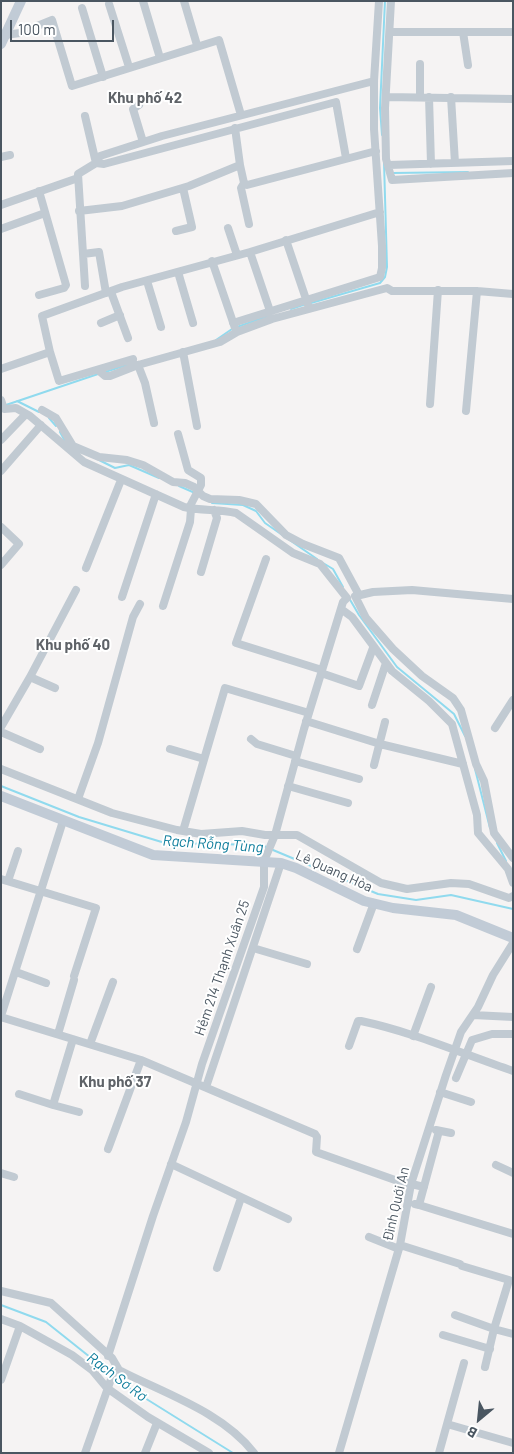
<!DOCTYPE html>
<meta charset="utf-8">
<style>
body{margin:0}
#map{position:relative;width:514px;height:1454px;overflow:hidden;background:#f5f3f3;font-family:Barlow,sans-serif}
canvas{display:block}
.frame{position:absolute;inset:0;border:2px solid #4a5661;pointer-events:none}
.north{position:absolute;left:454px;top:1394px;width:50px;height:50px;-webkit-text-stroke:4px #fff;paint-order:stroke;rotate:208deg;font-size:14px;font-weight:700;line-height:20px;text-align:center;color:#4a5661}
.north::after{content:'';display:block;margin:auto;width:18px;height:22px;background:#4a5661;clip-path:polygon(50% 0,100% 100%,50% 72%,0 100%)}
.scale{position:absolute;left:10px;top:20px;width:104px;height:22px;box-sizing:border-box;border:2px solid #4a5661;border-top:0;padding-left:6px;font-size:15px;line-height:18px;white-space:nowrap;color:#4a5661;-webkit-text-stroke:4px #fff;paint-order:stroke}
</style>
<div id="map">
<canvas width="514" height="1454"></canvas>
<div class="frame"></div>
<div class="north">B</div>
<div class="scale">100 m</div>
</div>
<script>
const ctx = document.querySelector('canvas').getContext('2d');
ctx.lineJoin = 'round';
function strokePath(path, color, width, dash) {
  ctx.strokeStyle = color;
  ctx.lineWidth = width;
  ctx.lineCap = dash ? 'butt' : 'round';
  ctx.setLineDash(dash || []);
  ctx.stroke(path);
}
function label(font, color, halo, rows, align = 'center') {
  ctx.font = font + ' Barlow,sans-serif';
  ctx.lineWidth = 4;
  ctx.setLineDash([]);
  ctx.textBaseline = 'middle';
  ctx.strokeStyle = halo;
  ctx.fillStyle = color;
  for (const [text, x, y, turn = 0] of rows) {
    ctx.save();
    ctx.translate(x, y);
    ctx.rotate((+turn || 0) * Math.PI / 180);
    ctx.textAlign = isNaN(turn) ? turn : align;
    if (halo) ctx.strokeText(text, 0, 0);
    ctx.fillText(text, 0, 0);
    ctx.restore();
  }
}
strokePath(new Path2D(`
 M382,135L380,108L385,1
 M393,173L468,172
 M311,303L380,283L385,277L387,267L384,162
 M291,309L306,304
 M237,327L268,316
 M216,340L232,329
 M105,372L127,365
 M17,401L39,412
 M6,405L98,374
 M49,418L56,426
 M60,432L66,443
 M99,460L115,468L129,465L159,478
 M179,486L195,493
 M212,503L243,505L256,511L265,523L317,559
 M323,563L333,569L343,587
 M349,598L359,615L397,667L454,714L465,736
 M475,769L490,828
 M1,786L79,817L165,843L262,845L268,848
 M497,843L506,861
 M273,850L378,894L416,900L451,895L513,909
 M1,1305L46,1322L110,1373
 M115,1377L132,1390L233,1453`), '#90daee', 2);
strokePath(new Path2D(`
 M143,1L160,58
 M184,1L197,45
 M391,1L385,108L386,159L392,180L513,173
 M109,4L129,67
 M82,8L103,77
 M390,32H513
 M463,32L468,65
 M5,35L20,33L52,20L72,86L219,40L241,115
 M420,64V97
 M386,97L513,99
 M429,97L431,164
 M451,97L455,163
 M139,105L133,109L143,142
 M85,116L96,163
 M235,128L240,165
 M1,157L10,155
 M96,163L104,164L336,102L346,158
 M389,165L513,161
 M244,183L241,188L249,224
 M39,191L66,285L64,288L39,295
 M1,205L78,178
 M79,211L122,206L189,186L240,165L244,183L247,185L376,151
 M228,228L237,255
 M1,229L45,213
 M176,231L192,227L183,188
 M286,240L308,305
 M250,252L270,311
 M83,254L99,252L106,293
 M212,261L235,328
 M178,272L193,323
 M147,281L161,327
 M85,286L78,174L96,163L100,156L162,136L374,81
 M111,292L128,338
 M101,323L120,315
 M233,323L380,277L382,268V246L374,129V81L379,1
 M50,352L42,316L122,287L250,252L380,212
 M183,352L197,426
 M138,365L145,383L154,423
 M1,369L50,352L59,381L133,359
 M98,370L105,376H110L138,365L220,342L237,332L272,319L387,288L392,291H477L513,294
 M1,400L4,409L16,408L30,416L84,462L184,507C201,511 219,509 236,513L293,553L320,564L347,598
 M430,404L438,290
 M42,410L56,418L73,446L99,457L127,460L143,465L173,482L185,483L194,487L203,496L210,499L239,500L256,504L286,535L303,544L339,558L359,595
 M466,411L477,291
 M178,434L188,470L201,478V485L189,508
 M1,440L26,414
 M1,471L41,425
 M1,527L19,544L1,565
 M266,559L236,643L322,670
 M86,568L121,480
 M201,572L217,518L214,510
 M355,596L366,618L393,649L422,676L453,698L461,710L476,764L484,781L494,833L513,858
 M356,596L373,592L412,590L513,599
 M122,597L156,494
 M163,606L190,522L191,509
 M341,609L352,617L392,671L429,701L452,724L477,815L478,833L508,869L513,883
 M321,673L359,686L373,648
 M30,677L76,590
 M372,705L386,663
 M306,721L380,744L463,764
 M1,727L30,677L55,688
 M495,728L513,700
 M1,732L40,749
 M251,739L257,744L296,756
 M170,749L204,759
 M295,761L359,779
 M374,765L385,722
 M1,769L112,813L177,830L201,834L242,831L265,835H297L381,883L407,889L451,883L469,884L509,898L513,896
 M288,786L348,803
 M78,799L98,743L133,617L140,604
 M183,831L225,688L309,713
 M1,879L96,908L74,976
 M8,881L18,851
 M253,948L307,964
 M357,949L374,903
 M16,972L46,983
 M473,1015L513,1017
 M1,1016L63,821
 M1,1017L141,1060L315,1134L317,1137L316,1152L395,1180L424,1187
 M58,1034L74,980
 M413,1036L431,987
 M73,1039L53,1105L79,1112
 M90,1044L113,982
 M349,1046L358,1021H361C413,1032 463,1054 513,1071
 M456,1078L472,1040L492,1034H513
 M206,1087L281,863
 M440,1092L471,1102
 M19,1094L53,1105
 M436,1130L451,1133
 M108,1149L141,1060
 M171,1164L288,1219
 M496,1165L513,1173
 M1,1173L14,1177
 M415,1204L419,1205L439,1131
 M419,1205L513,1234
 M369,1237L399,1249
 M400,1245L460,1264
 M462,1266L509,1280L494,1329L513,1334
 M217,1268L241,1198
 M1,1291L51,1303L112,1358L119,1370C163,1393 223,1412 254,1453
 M455,1315L494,1329L485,1367
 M1,1319L20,1326L72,1355L92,1370L107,1388L148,1417L209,1453
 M443,1335L490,1349
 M108,1356L153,1216L186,1122L202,1064L264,887V861L275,835L304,729L343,602L347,598
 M1,1380L20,1326
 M447,1424L464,1363
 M85,1453L116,1365
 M145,1453L157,1423
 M339,1453L400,1245L411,1184L446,1075L461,1032L478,1007L493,975L513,943
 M439,1453L447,1424L513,1443`), '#c1cad2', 8);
strokePath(new Path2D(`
 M1,44L21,1
 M1,796L153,855L281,863L296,868L364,901L393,908L456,915L513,938`), '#c1cbd6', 10);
label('14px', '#4a5661', '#fff', [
 ["Lê Quang Hòa",334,871,24],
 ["Hẻm 214 Thạnh Xuân 25",222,968,-71],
 ["Đình Quới An",396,1204,-77]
]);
label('bold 15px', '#5f6368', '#fff', [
 ["Khu phố 42",145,98],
 ["Khu phố 40",73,645],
 ["Khu phố 37",115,1082]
]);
label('italic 15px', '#0c7c9b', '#fff', [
 ["Rạch Rỗng Tùng",213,844,4],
 ["Rạch Sơ Rơ",117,1377,37]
]);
</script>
